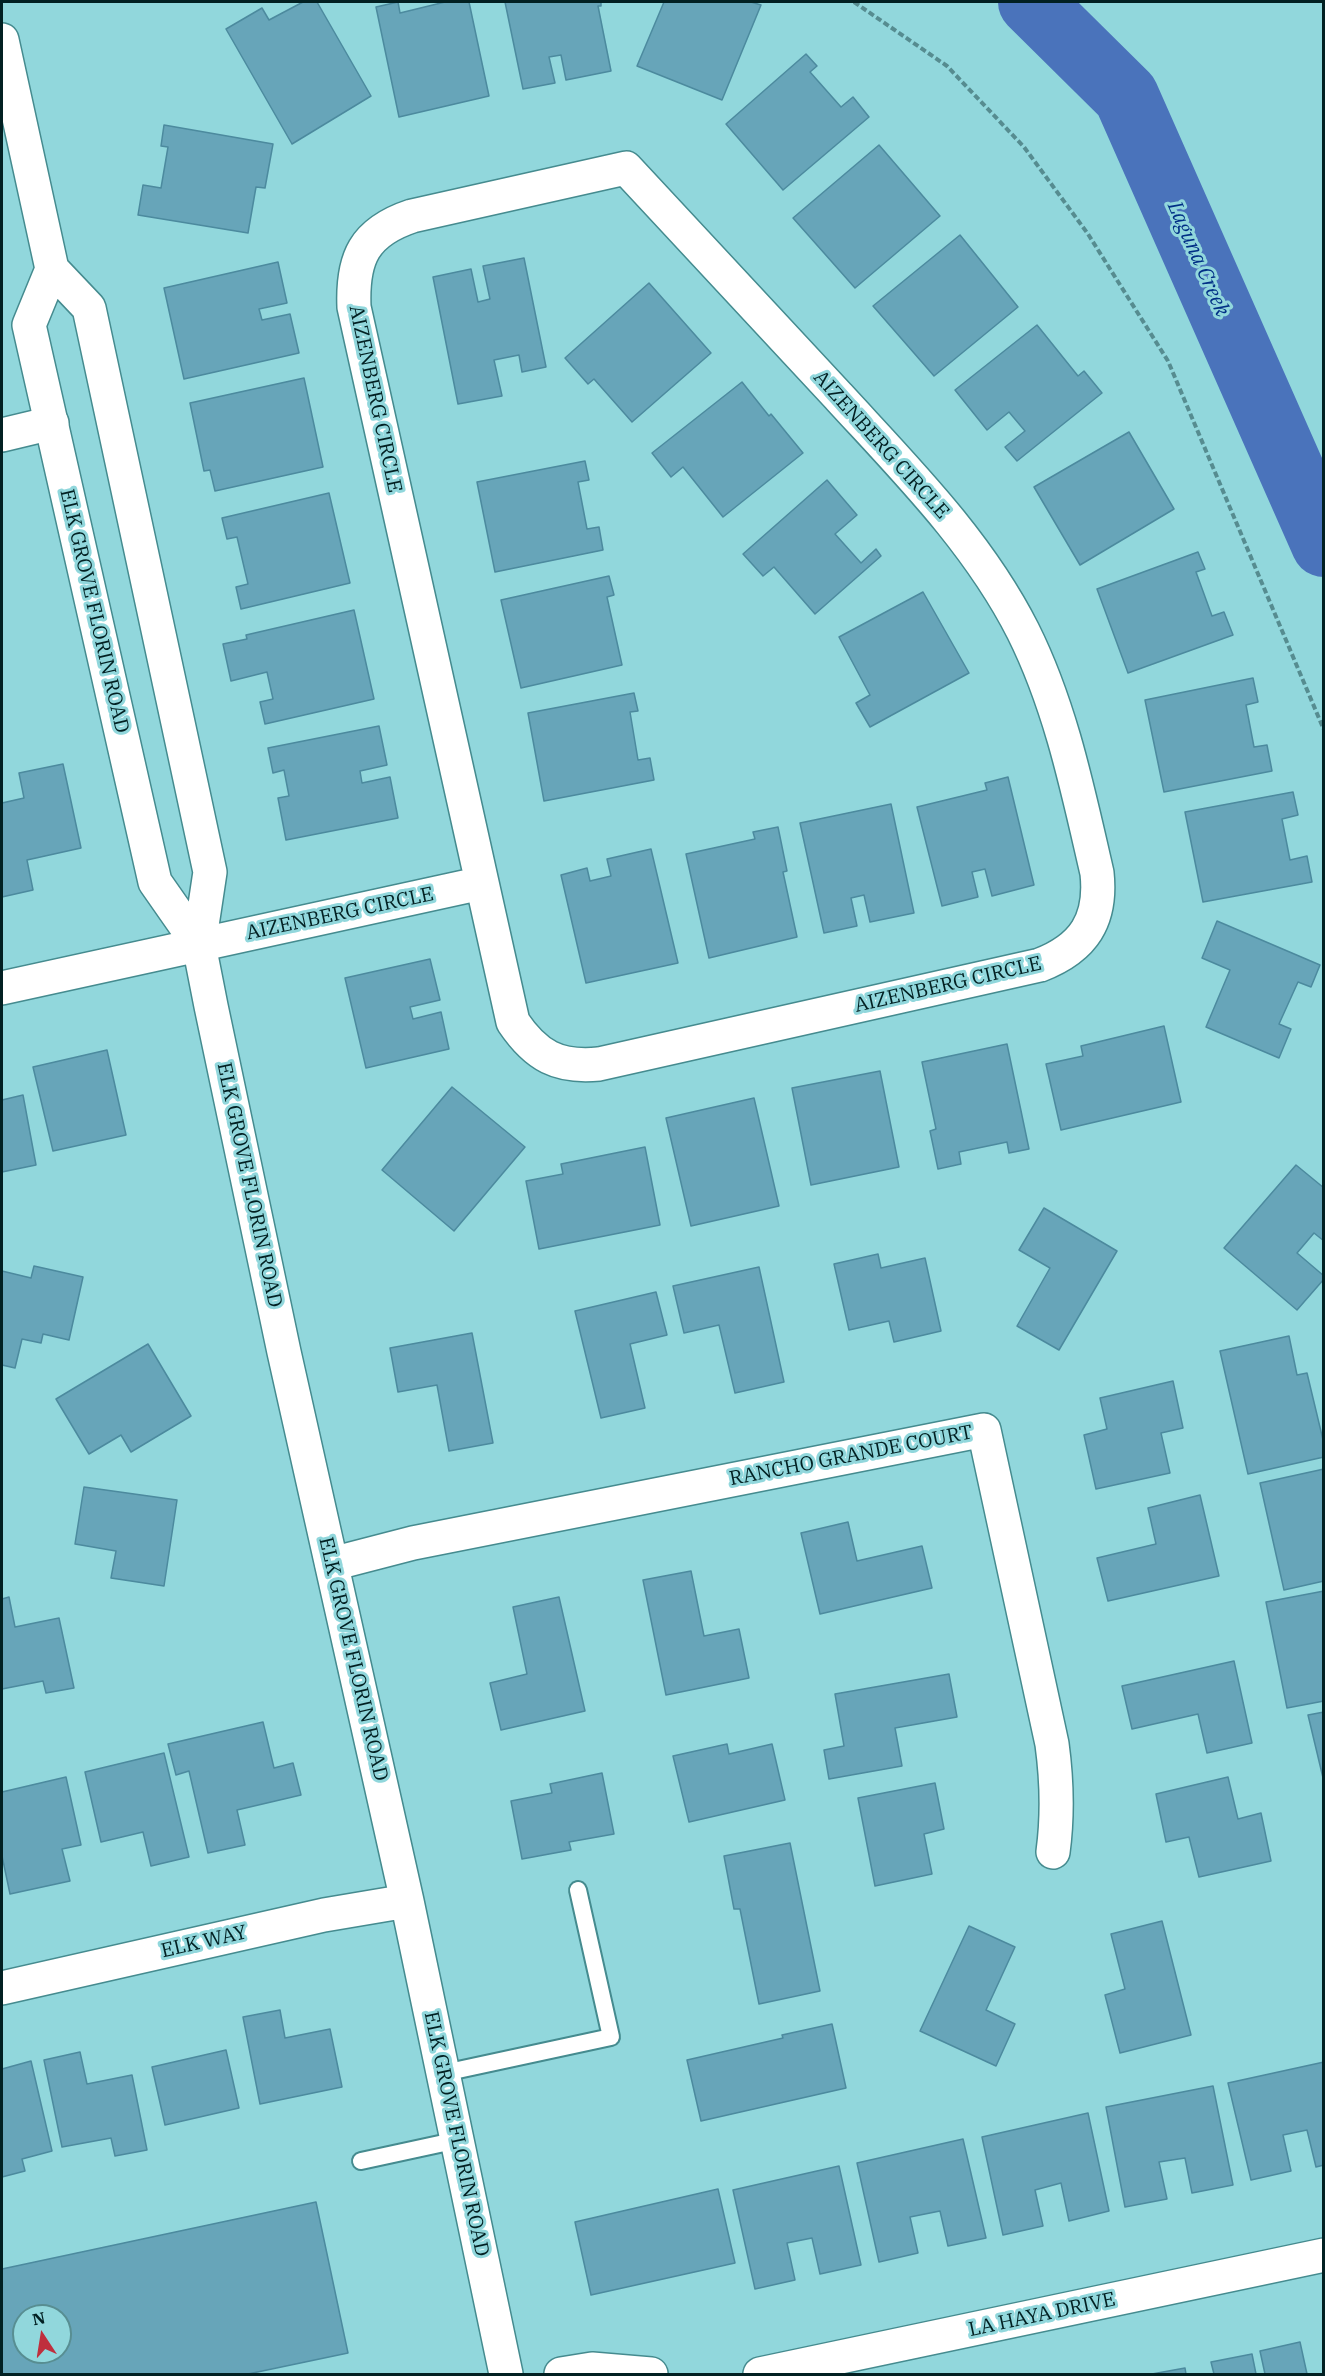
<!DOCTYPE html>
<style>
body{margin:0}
#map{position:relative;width:1325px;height:2376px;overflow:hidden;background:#91d7dc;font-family:"IBM Plex Serif",serif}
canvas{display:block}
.frame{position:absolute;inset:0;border:3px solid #022022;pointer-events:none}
.north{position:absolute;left:12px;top:2304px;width:60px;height:60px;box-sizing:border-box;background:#91d7dc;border:2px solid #588e92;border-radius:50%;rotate:348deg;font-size:16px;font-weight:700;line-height:24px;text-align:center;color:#022022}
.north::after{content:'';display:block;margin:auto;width:21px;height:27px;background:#bf2f3d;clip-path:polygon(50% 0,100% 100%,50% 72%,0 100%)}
</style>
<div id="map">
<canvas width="1325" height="2376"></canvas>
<div class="frame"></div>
<div class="north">N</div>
</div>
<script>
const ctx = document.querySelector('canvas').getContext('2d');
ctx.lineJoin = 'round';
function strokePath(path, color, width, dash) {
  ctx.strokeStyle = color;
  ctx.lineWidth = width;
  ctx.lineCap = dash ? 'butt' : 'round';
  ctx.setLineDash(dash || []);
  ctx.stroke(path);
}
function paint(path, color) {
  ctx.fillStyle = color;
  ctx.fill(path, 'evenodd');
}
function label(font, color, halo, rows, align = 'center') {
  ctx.font = font + ' "IBM Plex Serif",serif';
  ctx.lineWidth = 6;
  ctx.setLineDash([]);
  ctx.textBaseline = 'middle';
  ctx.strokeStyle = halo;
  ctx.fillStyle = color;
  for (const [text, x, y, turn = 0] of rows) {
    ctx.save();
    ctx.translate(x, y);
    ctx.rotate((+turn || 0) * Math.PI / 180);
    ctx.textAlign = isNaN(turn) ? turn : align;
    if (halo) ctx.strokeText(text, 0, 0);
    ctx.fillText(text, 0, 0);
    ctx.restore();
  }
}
strokePath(new Path2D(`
 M1031,2L1126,96L1324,544`), '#4a73bb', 66);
const building = new Path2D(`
 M303,2H317L371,96L292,144L226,29L262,8L269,20Z
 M398,2L400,13L445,2H469L489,96L399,117L376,7Z
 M505,2H601V6H598L611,71L566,80L561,55L549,57L555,83L523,89Z
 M664,2H751L761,5L722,100L637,66Z
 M806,54L817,66L810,72L841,107L853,97L869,117L783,190L726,124Z
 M164,125L273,144L265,188L256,187L248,233L138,215L143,185L161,188L168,147L161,146Z
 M879,145L940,216L855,288L793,218Z
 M960,235L1018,307L934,376L873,306Z
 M524,258L546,367L522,372L519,355L494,360L502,396L458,404L433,277L471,269L478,302L490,299L483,266Z
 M278,262L287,303L259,309L262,320L290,314L299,353L184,379L164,288Z
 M649,283L711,353L632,422L594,379L588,384L565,358Z
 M1037,325L1078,376L1084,371L1102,393L1017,461L1005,447L1025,431L1009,412L987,430L955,390Z
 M304,378L323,467L215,491L210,470L204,471L190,403Z
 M742,382L769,416L771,414L803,453L723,517L683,467L671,477L652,453Z
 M1129,432L1174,509L1080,565L1034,487Z
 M585,461L589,480L578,482L587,529L599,527L603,550L495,572L477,482Z
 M827,480L857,515L835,534L861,563L876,549L881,556L815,614L774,567L763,576L743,554Z
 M329,493L350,583L241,609L236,587L248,584L237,537L227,539L222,518Z
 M1198,552L1205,569L1196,572L1212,616L1224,612L1233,635L1128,673L1097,589Z
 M609,576L614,595L607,597L622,665L521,688L501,600Z
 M923,592L969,673L870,727L856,703L870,695L839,637Z
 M354,610L374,699L265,724L260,702L273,699L267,672L231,681L223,644L247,639L246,635Z
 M1253,678L1258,702L1246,705L1254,747L1267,745L1272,771L1164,792L1145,700Z
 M634,693L638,711L630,712L638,760L650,758L654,780L544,801L528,713Z
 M379,726L387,765L360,771L362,783L390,777L398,818L286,840L278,798L289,796L284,770L273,773L268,748Z
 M63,764L81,848L27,860L33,890L2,897V803L24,798L19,773Z
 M1008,777L1034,885L992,896L985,869L972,872L978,897L942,906L917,807L987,790L985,783Z
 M1293,792L1298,815L1282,819L1290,860L1307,856L1312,882L1203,902L1185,812Z
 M891,804L914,913L870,922L864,895L851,898L857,926L824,933L800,823Z
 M778,827L787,871L783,872L797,937L709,958L686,854L755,839L753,832Z
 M651,849L678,963L586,983L561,875L587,868L590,881L611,876L607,859Z
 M1217,921L1320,965L1311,987L1298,982L1279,1024L1291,1029L1279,1058L1206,1027L1230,970L1202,958Z
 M430,959L440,1000L410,1007L413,1019L441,1012L449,1049L366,1068L345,978Z
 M1164,1026L1181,1102L1061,1130L1046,1064L1083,1056L1081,1046Z
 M1007,1044L1029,1149L1009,1153L1007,1142L959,1152L961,1164L938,1169L930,1131L936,1129L922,1062Z
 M107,1050L126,1135L53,1151L33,1067Z
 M880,1071L899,1167L811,1185L792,1088Z
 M452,1087L525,1147L454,1231L382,1170Z
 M23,1095L36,1165L2,1172V1100Z
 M754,1098L779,1206L691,1226L666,1118Z
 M645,1147L660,1225L539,1249L526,1181L563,1174L561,1164Z
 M1296,1165L1324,1188V1241L1314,1233L1297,1253L1324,1276V1279L1297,1310L1224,1248Z
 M1044,1208L1117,1251L1059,1350L1017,1326L1050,1268L1019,1250Z
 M878,1254L881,1268L925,1258L941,1331L894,1342L889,1321L849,1330L834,1264Z
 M34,1266L83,1277L69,1340L43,1334L41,1343L22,1339L15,1368L2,1365V1271L31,1278Z
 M759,1267L784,1382L735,1393L719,1325L684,1333L673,1286Z
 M656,1292L667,1335L630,1344L645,1408L601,1418L575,1311Z
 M472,1333L493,1443L449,1451L437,1385L398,1392L390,1348Z
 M1289,1336L1297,1375L1307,1373L1324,1444V1457L1248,1474L1220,1351Z
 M148,1344L191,1416L131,1452L121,1435L89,1454L56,1399Z
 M1173,1381L1183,1428L1161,1433L1170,1473L1096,1489L1084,1435L1107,1429L1100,1398Z
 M1324,1469V1581L1284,1590L1260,1483Z
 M84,1487L177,1500L164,1586L111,1578L116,1551L75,1544Z
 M1200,1495L1219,1576L1108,1601L1097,1558L1156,1544L1148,1508Z
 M848,1522L857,1561L922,1546L932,1588L820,1614L801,1533Z
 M691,1571L704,1636L739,1629L749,1678L666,1695L643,1580Z
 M1324,1591V1701L1287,1708L1266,1602Z
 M9,1597L15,1627L59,1618L74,1688L46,1693L43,1681L2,1689V1599Z
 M559,1597L585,1711L501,1730L490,1683L527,1674L513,1607Z
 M1234,1661L1252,1743L1207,1753L1198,1714L1132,1729L1122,1686Z
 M949,1674L957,1717L895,1728L902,1766L829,1779L824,1750L844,1746L835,1694Z
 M1324,1712V1782L1308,1715Z
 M263,1722L274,1768L293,1763L301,1795L237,1810L245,1845L208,1853L189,1771L176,1775L168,1744Z
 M727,1744L729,1754L772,1744L785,1800L689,1822L673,1756Z
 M164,1753L189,1857L151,1866L143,1832L101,1842L85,1772Z
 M602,1773L614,1834L569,1842L571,1850L522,1859L511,1801L552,1793L550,1784Z
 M66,1777L81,1845L62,1849L70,1881L10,1894L2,1856V1792Z
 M1228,1777L1238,1819L1261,1813L1271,1861L1199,1877L1189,1837L1166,1842L1156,1794Z
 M935,1783L944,1829L924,1834L932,1874L875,1886L858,1798Z
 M790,1843L820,1991L759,2004L740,1909H734L724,1856Z
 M1162,1921L1191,2035L1120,2053L1105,1995L1125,1989L1111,1934Z
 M969,1926L1015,1947L986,2010L1015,2024L996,2066L920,2031Z
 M280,2010L285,2038L330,2029L342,2087L260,2104L243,2017Z
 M832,2024L846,2088L701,2121L687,2060L783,2038L782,2035Z
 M226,2050L239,2108L165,2125L152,2067Z
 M80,2052L87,2084L132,2075L147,2150L115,2156L111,2138L62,2147L44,2060Z
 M31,2061L52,2151L22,2159L25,2171L2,2177V2069Z
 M1324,2062V2165L1316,2167L1307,2130L1283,2135L1291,2171L1251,2180L1228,2083Z
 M1213,2086L1233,2185L1192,2193L1185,2158L1159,2162L1167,2199L1125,2207L1106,2107Z
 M1088,2113L1109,2211L1069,2221L1061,2183L1035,2190L1043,2226L1003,2235L982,2137Z
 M963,2139L986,2238L948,2246L940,2211L910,2217L918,2253L879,2262L857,2163Z
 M839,2166L861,2265L820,2274L812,2238L787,2243L795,2280L755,2289L733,2190Z
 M718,2189L735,2263L591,2295L575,2222Z
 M316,2202L348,2353L248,2374H2V2269ZM24,2316H60V2352H24Z
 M1300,2342L1307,2374H1265L1260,2351Z
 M1252,2354L1256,2374H1214L1211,2362Z
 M1185,2368L1186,2374H1152Z`);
paint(building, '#67a5b9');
strokePath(building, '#4c8a9e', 1.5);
const lane = new Path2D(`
 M444,2073L611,2037L578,1890
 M361,2161L458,2140`);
const street = new Path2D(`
 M626,168C697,245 768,321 839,397C906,470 978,542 1023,631C1061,707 1078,791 1097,873C1102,920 1084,948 1040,965L599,1064C558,1068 536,1056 513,1022L354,307C352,258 364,232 412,216Z
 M2,435L52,423
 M2,988L482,883
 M332,1564L413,1543L984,1430L1052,1744C1057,1781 1058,1815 1053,1852
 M561,2374L592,2369L651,2374
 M760,2374L1324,2255`);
const secondary = new Path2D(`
 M2,40L52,269L89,308L210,872L199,945L211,1006L284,1352L407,1901L506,2374
 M52,269L29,325L155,882L199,945
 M2,1988L324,1915L407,1901`);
strokePath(lane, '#458b8f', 20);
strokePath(street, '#458b8f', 36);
strokePath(secondary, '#458b8f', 36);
strokePath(new Path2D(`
 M854,2L947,66L1024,147L1088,234L1168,361L1324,730`), '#568c90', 4, [6, 3]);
strokePath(lane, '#fff', 16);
strokePath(street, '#fff', 33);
strokePath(secondary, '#fff', 33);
label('20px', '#022022', '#91d7dc', [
 ["AIZENBERG CIRCLE",375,399,78],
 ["AIZENBERG CIRCLE",881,445,48],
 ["ELK GROVE FLORIN ROAD",94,611,77],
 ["AIZENBERG CIRCLE",340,914,-12],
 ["AIZENBERG CIRCLE",948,985,-13],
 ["ELK GROVE FLORIN ROAD",249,1185,78],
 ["RANCHO GRANDE COURT",851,1456,-11],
 ["ELK GROVE FLORIN ROAD",353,1659,77],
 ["ELK WAY",204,1942,-13],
 ["ELK GROVE FLORIN ROAD",456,2134,78],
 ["LA HAYA DRIVE",1042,2315,-12]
]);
label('italic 21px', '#002f85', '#91d7dc', [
 ["Laguna Creek",1198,259,66]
]);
</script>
